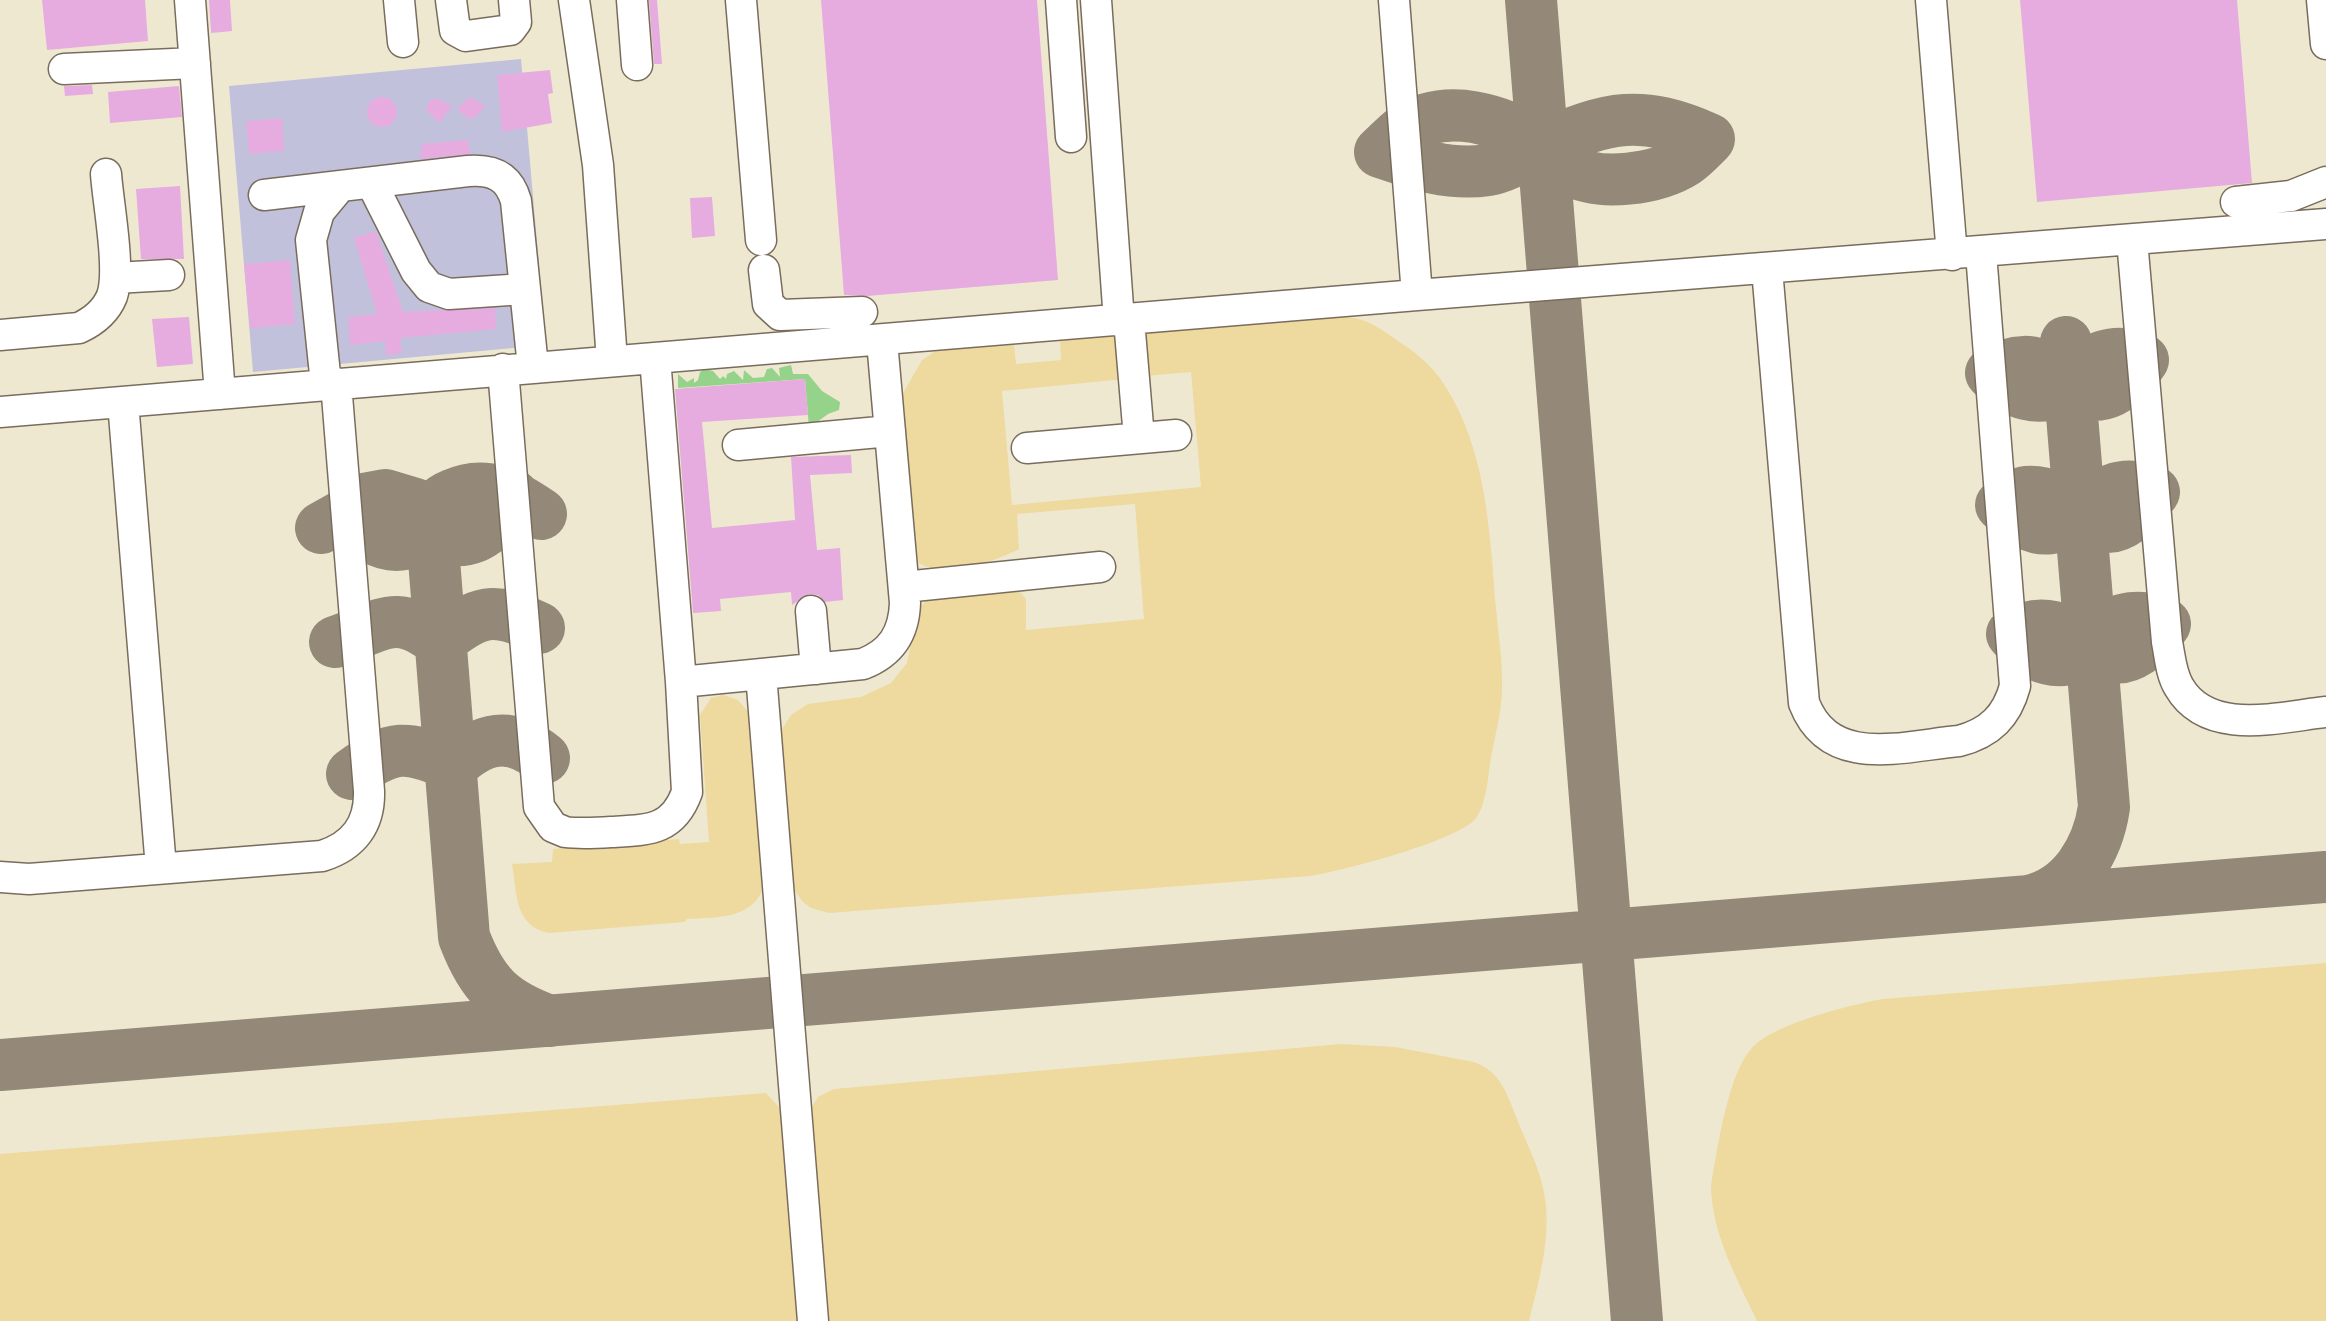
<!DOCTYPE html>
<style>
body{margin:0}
canvas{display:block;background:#eee8d1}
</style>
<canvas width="2326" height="1321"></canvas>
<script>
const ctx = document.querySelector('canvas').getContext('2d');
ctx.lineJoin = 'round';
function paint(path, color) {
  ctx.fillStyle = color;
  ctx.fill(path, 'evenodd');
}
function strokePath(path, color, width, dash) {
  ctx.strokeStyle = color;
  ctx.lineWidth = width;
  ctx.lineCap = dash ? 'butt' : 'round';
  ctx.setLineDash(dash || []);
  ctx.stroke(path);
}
paint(new Path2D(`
 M521,59L546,345L253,372L229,86Z`), '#c2c1dc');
paint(new Path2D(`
 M791,365L793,374H808L822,391L840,402L839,410L828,414L809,428L805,379L678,388V374L687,382L694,378V383L698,380L700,372L705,369L713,371L720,379L723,376L726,379L727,374L734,371L743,380L744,370L753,378L764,377L767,369L772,368L780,377L779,368Z`), '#94d389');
paint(new Path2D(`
 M1345,317C1367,318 1381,329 1398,341C1413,351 1428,362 1439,377C1486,442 1490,531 1496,608C1498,632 1502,656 1502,680C1503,706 1496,732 1491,757C1488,775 1487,803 1476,818C1458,841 1342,871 1310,876L829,913L811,908L803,902L792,887L786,838L788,805L779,734L791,715L808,704L861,697L891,683L907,663L918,609L926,601L936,597L1019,591L1026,599V630L1144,619L1135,504L1017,514L1019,549C995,562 935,581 914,559L902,395L922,360L937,350L1014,345L1016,364L1061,360L1060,340L1116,335L1125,379L1002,391L1012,505L1201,487L1191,372L1145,376L1141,332Z
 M723,695L738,700L751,715L765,884C753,920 719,917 687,919L685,922L549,933C514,926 517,893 512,864L552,862L553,849L679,839L680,844L709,842L700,715L711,698Z
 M2326,963V1321H1757C1737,1279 1711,1232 1711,1185C1717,1151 1728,1074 1751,1049C1772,1024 1850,1005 1883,999Z
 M1341,1044L1395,1047L1474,1062C1501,1072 1507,1094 1517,1119C1525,1140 1537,1162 1542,1184C1554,1228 1540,1277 1529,1321H826L811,1108L818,1097L834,1089Z
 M766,1093L788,1117L804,1321H0V1154Z`), '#eeda9e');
strokePath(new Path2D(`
 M1531,0L1637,1321
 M1380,152C1415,164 1450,176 1488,170C1507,167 1525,154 1542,146C1609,116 1641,109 1709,139C1702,146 1694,155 1685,161C1657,179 1600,187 1570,170C1560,164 1553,152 1542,145C1503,120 1447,101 1404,130C1396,136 1388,145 1380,152
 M1991,373C2013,359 2034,357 2056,374C2061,378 2064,384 2069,387C2103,406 2124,387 2143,360C2123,349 2099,353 2083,369C2077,374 2073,382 2067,386C2041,405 2011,393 1991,373
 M2154,492C2080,461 2076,576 2001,505C2009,500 2018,493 2026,492C2083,487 2093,573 2154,492
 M346,514C360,531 380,549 405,544C414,542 422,536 431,534C437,533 447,539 453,540C482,543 502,518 513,495
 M431,522L464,937C482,985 502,1004 550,1021
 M321,528L346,514L358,500L385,495L415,504L431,522C433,508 439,500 452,495C487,479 512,495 541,514
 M2012,634C2084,594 2097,712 2165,624C2143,614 2118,615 2101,634C2097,639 2094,645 2090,649C2061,670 2032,659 2012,634
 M335,642C381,627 394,606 439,641C479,611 491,605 539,628
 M352,774C393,744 406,745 453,765C482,737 510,731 544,758
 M2028,901C2073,892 2098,849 2104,807L2066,342
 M0,1065L2326,877`), '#948978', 52);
paint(new Path2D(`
 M42,0H145L148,41L47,50Z
 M209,0H230L232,31L211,33Z
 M649,0H657L662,64H654Z
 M821,0H1037L1058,280L867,296L844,295Z
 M2020,0H2237L2252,183L2037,202Z
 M550,70L553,93L548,94L552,123L502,132L497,75Z
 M92,85L93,94L65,96L64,86Z
 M179,86L182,117L110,123L108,92Z
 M470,97L485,106L477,116L469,119L457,109Z
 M367 112a15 15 0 1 1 30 0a15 15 0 1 1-30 0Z
 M436,98L452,106L439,123L426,110L430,100Z
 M282,118L284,151L249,154L246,121Z
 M468,140L470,154L420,159L422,144Z
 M180,186L184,259H141L136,189Z
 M712,197L715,236L692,238L690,198Z
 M376,231L403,312L495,308L496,329L400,338L402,353L386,355L385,341L350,345L348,317L377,314L354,238Z
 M290,260L295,324L250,328L244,264Z
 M189,317L193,364L157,367L152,319Z
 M805,379L808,415L702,422L712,528L795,520L791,457L851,455L852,473L810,475L817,550L840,548L843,600L825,602L818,595L809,594L792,605L791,592L720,599L721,611L693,613L675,389Z`), '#e6acdf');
const minor = new Path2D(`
 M190,0L220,394
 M399,0L403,42
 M451,0L455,30L466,36L510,30L516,22L514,0
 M574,0L598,165L612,361
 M632,0L637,65
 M741,0L761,240
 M1061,0L1071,137
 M1096,0L1119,321
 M1394,0L1417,295
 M1931,0L1952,255
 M2322,0L2326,44
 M64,69L195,63
 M372,184L416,271L429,287L449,294L524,289
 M264,195L468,171C492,169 509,176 516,201L533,367
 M2236,202L2291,196L2326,182
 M2132,240L2167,642C2170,657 2171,674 2179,687C2208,737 2279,717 2326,712
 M1767,269L1804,703C1830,770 1903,746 1959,741C1990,733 2007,716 2015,686L1981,253
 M764,270L768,304L780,315L862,312
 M115,278L169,275
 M1129,320L1139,438
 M0,335L79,328C94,321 106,311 112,296C121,270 108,203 106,174
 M503,369L539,807L553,827L565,832C580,834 596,833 611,832C648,830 673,831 687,792L681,682L655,358
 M326,384L311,240L319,212L339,188
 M123,402L161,868
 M0,412L1417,295L2326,224
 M738,445L890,431
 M1027,448L1176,435
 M904,587L1100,567
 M811,611L816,669
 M761,674L813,1321
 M681,682L863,664C891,653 904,634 905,603L882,341
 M0,877L29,879L322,856C354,846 370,824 369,791L336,383`);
strokePath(minor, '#7a6c5d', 33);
strokePath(minor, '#fff', 30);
</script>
